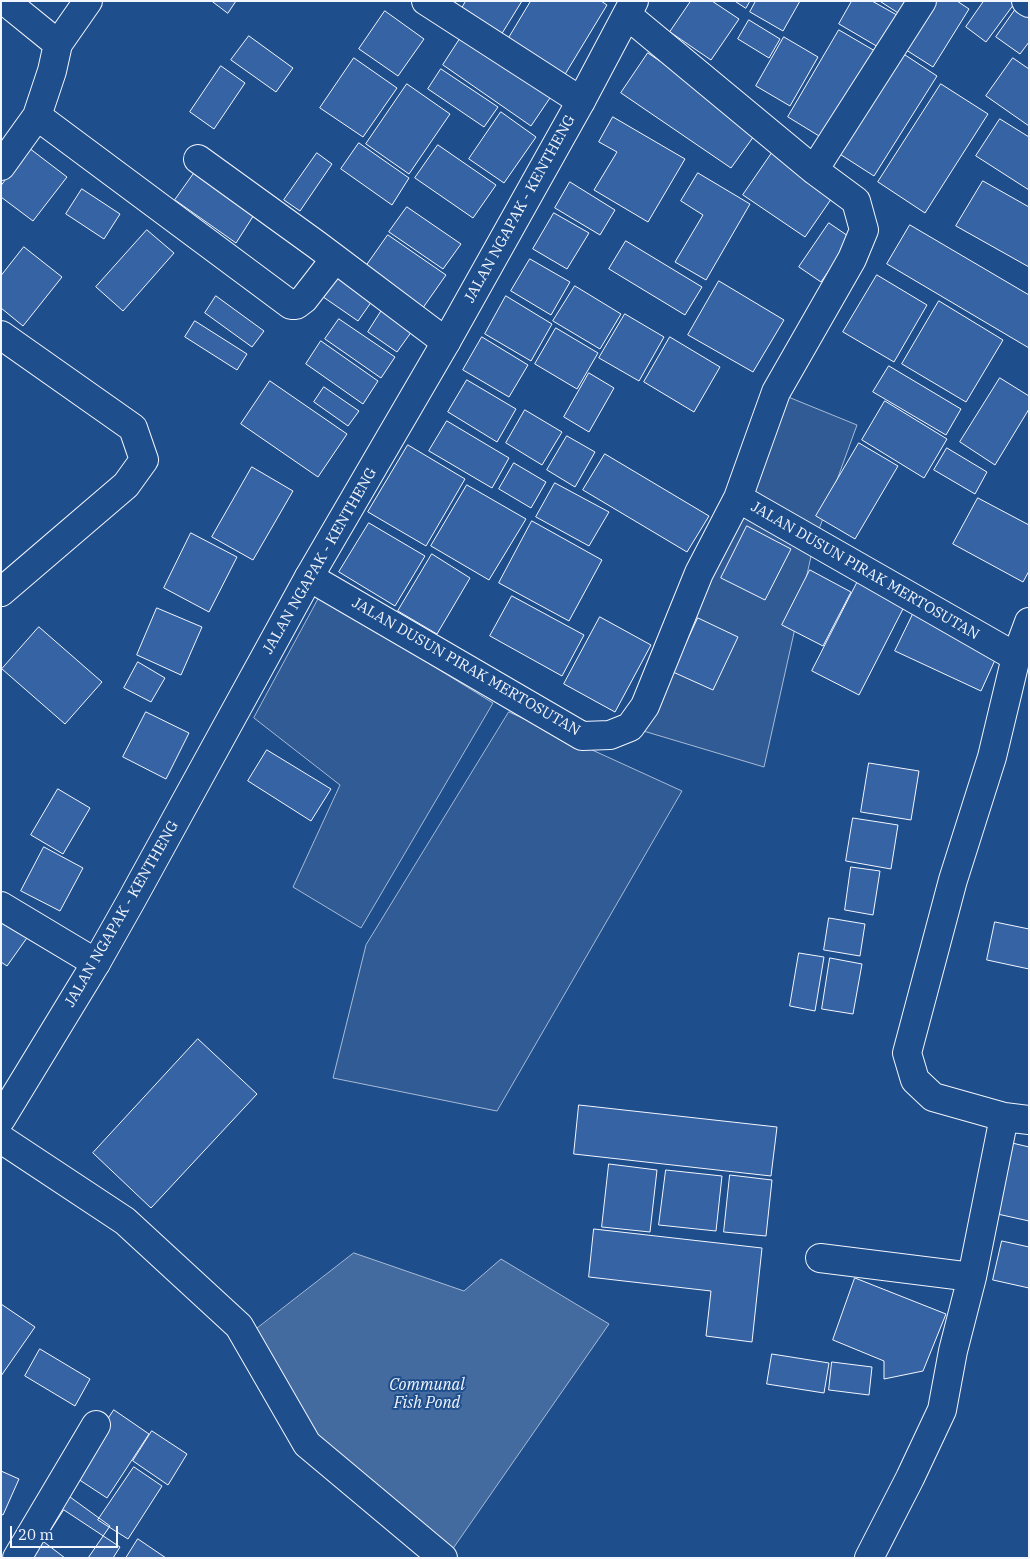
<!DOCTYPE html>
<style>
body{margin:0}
#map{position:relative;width:1030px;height:1559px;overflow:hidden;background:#1f4e8c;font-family:"IBM Plex Serif",serif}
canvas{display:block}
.frame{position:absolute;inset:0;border:2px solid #f2f6ff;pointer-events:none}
.scale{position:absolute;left:10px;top:1526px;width:108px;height:22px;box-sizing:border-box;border:2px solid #f2f6ff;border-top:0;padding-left:6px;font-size:15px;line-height:18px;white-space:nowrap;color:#f2f6ff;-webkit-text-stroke:4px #1f4e8c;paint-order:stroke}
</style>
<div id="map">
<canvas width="1030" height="1559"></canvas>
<div class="frame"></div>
<div class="scale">20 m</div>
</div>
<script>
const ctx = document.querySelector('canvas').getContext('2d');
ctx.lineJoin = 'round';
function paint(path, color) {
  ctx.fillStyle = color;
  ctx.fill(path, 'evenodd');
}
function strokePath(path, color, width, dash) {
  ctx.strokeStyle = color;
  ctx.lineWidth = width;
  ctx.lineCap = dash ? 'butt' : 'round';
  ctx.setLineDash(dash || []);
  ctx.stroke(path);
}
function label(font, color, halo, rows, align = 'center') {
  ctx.font = font + ' "IBM Plex Serif",serif';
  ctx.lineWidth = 4;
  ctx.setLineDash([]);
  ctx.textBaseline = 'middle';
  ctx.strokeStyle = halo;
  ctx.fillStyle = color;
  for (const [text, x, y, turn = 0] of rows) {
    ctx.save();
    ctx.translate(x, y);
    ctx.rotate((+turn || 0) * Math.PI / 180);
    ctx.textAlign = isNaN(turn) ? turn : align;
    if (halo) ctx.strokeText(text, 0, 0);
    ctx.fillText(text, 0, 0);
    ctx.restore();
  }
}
const green = new Path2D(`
 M776,392L857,425L814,543L764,767L630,727Z
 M320,596L493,703L361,928L293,887L340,785L254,718Z
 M509,712L682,791L497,1111L333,1078L366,945Z`);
paint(green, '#305b95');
strokePath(green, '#a8bbd7', 1);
const water = new Path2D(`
 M354,1253L464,1291L501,1259L609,1324L452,1550L312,1441L250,1334Z`);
paint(water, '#446ba0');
strokePath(water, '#a8bbd7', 1);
const building = new Path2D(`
 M212,1H236L228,13Z
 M466,1H522L501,35L461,10Z
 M531,1H601L607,5L564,76L507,41Z
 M691,1H712L739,19L711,60L670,32Z
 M735,1H750L746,8Z
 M756,1H800L783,31L750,12Z
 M852,1H872L904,19L885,51L839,24Z
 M880,1H910L902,15Z
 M933,1H957L969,9L933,67L903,48Z
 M984,1H1010L1014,4L986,42L966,27Z
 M1020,3L1029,10V42L1020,54L996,37Z
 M385,11L424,39L398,76L359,49Z
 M749,20L780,39L769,58L738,39Z
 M839,30L875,51L824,139L788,117Z
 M465,31L554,92L531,126L443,65Z
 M249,36L293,68L276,92L231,60Z
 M784,37L818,57L790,106L756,86Z
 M899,51L937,76L874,176L835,151Z
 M648,53L759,129L731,168L621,93Z
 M354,58L397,88L363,137L320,108Z
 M1013,58L1029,69V126L986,96Z
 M221,66L245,83L214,129L190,112Z
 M441,69L498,107L484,127L428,89Z
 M407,84L450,114L409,174L366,144Z
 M941,84L988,114L925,213L878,182Z
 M501,112L536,137L504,183L469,159Z
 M613,117L685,159L648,222L594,190L617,152L599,142Z
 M1000,119L1029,137V190L976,156Z
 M359,143L409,178L392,205L341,169Z
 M438,145L496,185L473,218L415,178Z
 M29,148L67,177L33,221L1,197V186Z
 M774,150L836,192L805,237L743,195Z
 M317,153L332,164L300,211L284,200Z
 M202,162L259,207L236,243L175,200Z
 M698,173L750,204L706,280L675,262L703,215L681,201Z
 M983,181L1029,207V267L956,226Z
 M570,182L615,210L600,235L555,208Z
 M82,189L120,214L104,239L66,214Z
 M407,207L461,244L443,269L389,232Z
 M554,213L589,233L567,269L533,249Z
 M829,223L851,238L821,282L799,267Z
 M910,225L1029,295V348L887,264Z
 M147,230L174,253L123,311L96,287Z
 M388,235L446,275L420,312L362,272Z
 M626,241L702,287L685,315L609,269Z
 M24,247L62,277L23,326L1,308V276Z
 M530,259L570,282L551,315L511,291Z
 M330,272L372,301L358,321L316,292Z
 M877,275L927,305L894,362L843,332Z
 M719,281L784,320L753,372L688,335Z
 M575,286L621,314L600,349L553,321Z
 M216,296L264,331L252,347L205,313Z
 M506,296L552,324L531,361L485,334Z
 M939,301L1003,340L966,402L902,364Z
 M382,310L412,331L397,352L368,332Z
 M625,314L664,337L639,381L599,358Z
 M339,319L395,357L381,378L325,339Z
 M195,321L247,354L237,370L185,337Z
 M556,328L598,353L577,389L535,364Z
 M482,337L528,365L509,397L463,370Z
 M670,337L720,367L694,412L644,382Z
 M321,341L378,381L363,404L306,364Z
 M889,366L961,409L946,435L873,392Z
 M589,373L614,388L589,432L564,417Z
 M1000,378L1029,396V409L995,465L960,442Z
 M467,380L516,409L497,442L448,412Z
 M270,381L347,434L318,477L241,424Z
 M324,387L359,411L348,426L314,402Z
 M885,401L947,439L924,478L862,440Z
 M525,410L562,432L542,465L506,443Z
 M447,421L509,458L492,488L429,451Z
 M567,436L595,452L575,487L547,470Z
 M859,443L898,466L855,539L816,516Z
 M408,445L465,479L426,546L368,512Z
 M947,448L987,472L975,494L934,470Z
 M605,454L709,516L687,552L583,490Z
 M514,463L546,482L531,508L499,489Z
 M252,467L293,491L253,560L212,537Z
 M555,483L609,512L589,546L536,517Z
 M467,485L526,519L489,580L431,546Z
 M978,498L1029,525V571L1023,582L953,544Z
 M532,521L602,560L569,621L499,583Z
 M369,523L425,556L395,606L339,572Z
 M747,526L791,549L765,600L721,578Z
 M191,533L237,557L209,612L164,588Z
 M432,554L470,578L437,634L398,611Z
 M810,570L851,592L823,646L782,625Z
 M858,581L905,605L859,695L812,671Z
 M512,596L584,635L562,676L490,636Z
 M157,608L202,627L181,675L137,655Z
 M915,610L1000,649L981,691L895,651Z
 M600,617L651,645L615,712L564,684Z
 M698,618L738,637L713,690L673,672Z
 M39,627L102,682L65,724L2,669Z
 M138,662L165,678L151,702L124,688Z
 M146,712L189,733L166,779L123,757Z
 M267,750L331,789L311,821L248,781Z
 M869,763L919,771L911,820L861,812Z
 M58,789L90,808L63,854L31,835Z
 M853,818L898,825L891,869L846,861Z
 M44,847L83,868L60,911L21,891Z
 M851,867L880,871L873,915L845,910Z
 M1,915L29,935L7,966L1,962Z
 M829,918L865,924L860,956L824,950Z
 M995,922L1029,929V969L987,960Z
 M799,953L824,957L815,1011L790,1006Z
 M830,958L862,964L853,1014L822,1009Z
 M198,1039L257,1094L151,1208L93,1153Z
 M579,1105L777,1127L771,1176L574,1154Z
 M1008,1142L1029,1147V1221L993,1213Z
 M609,1164L657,1170L650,1232L602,1227Z
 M666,1170L722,1176L716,1231L659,1225Z
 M730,1175L772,1180L766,1236L724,1232Z
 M594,1229L762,1248L752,1342L706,1336L711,1291L589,1277Z
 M1002,1241L1029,1247V1288L993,1280Z
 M855,1278L946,1314L923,1371L884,1379V1361L833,1340Z
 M1,1304L35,1327L1,1376Z
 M40,1349L90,1379L75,1406L25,1376Z
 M772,1354L829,1363L824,1393L767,1384Z
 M832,1362L872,1367L869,1395L829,1390Z
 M114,1410L149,1434L107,1498L72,1475Z
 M152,1431L187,1454L168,1485L133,1461Z
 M134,1467L162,1486L128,1539L98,1520Z
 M1,1471L19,1479L3,1515L1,1514Z
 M70,1497L110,1526L88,1558H65L40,1539Z
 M64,1510L120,1547L113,1558H33Z
 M138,1539L166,1558H126Z`);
paint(building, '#3563a3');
strokePath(building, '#f2f6ff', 1);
const street = new Path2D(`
 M426,1L581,101
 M1026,1L1029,3
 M627,15L814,170L856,201L864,230L852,259L776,392L738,498
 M58,44L88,1
 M37,116L291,305H296L304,299L335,259
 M198,159L317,245L446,342
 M1,166L37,116L52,71L58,44L5,1
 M814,170L922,1
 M1,335L133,428L144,460L126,485L1,592
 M309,577L582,736L610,735L630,727L645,706L699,573L738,498L1016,657L992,757L953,880L907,1053L915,1080L933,1097L1004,1117L1029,1120
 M1016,657L1029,622
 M1,906L96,963
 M1,1139L125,1221L239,1326L307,1444L443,1558
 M820,1258L972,1277
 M17,1558L96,1425
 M869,1558L910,1478L942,1410L953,1351L972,1277L1004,1117`);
const primary = new Path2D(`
 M1,1119L96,963L131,901L309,577L446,342L581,101L634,1`);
strokePath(street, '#f2f6ff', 30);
strokePath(primary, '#f2f6ff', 30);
strokePath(street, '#1f4e8c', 28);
strokePath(primary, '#1f4e8c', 28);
label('15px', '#f2f6ff', '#1f4e8c', [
 ["JALAN NGAPAK - KENTHENG",520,209,-61],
 ["JALAN NGAPAK - KENTHENG",320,561,-60],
 ["JALAN DUSUN PIRAK MERTOSUTAN",865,571,30],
 ["JALAN DUSUN PIRAK MERTOSUTAN",466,667,30],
 ["JALAN NGAPAK - KENTHENG",122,914,-60]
]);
label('italic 16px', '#f2f6ff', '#1f4e8c', [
 ["Communal",427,1385],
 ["Fish Pond",427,1403]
]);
</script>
